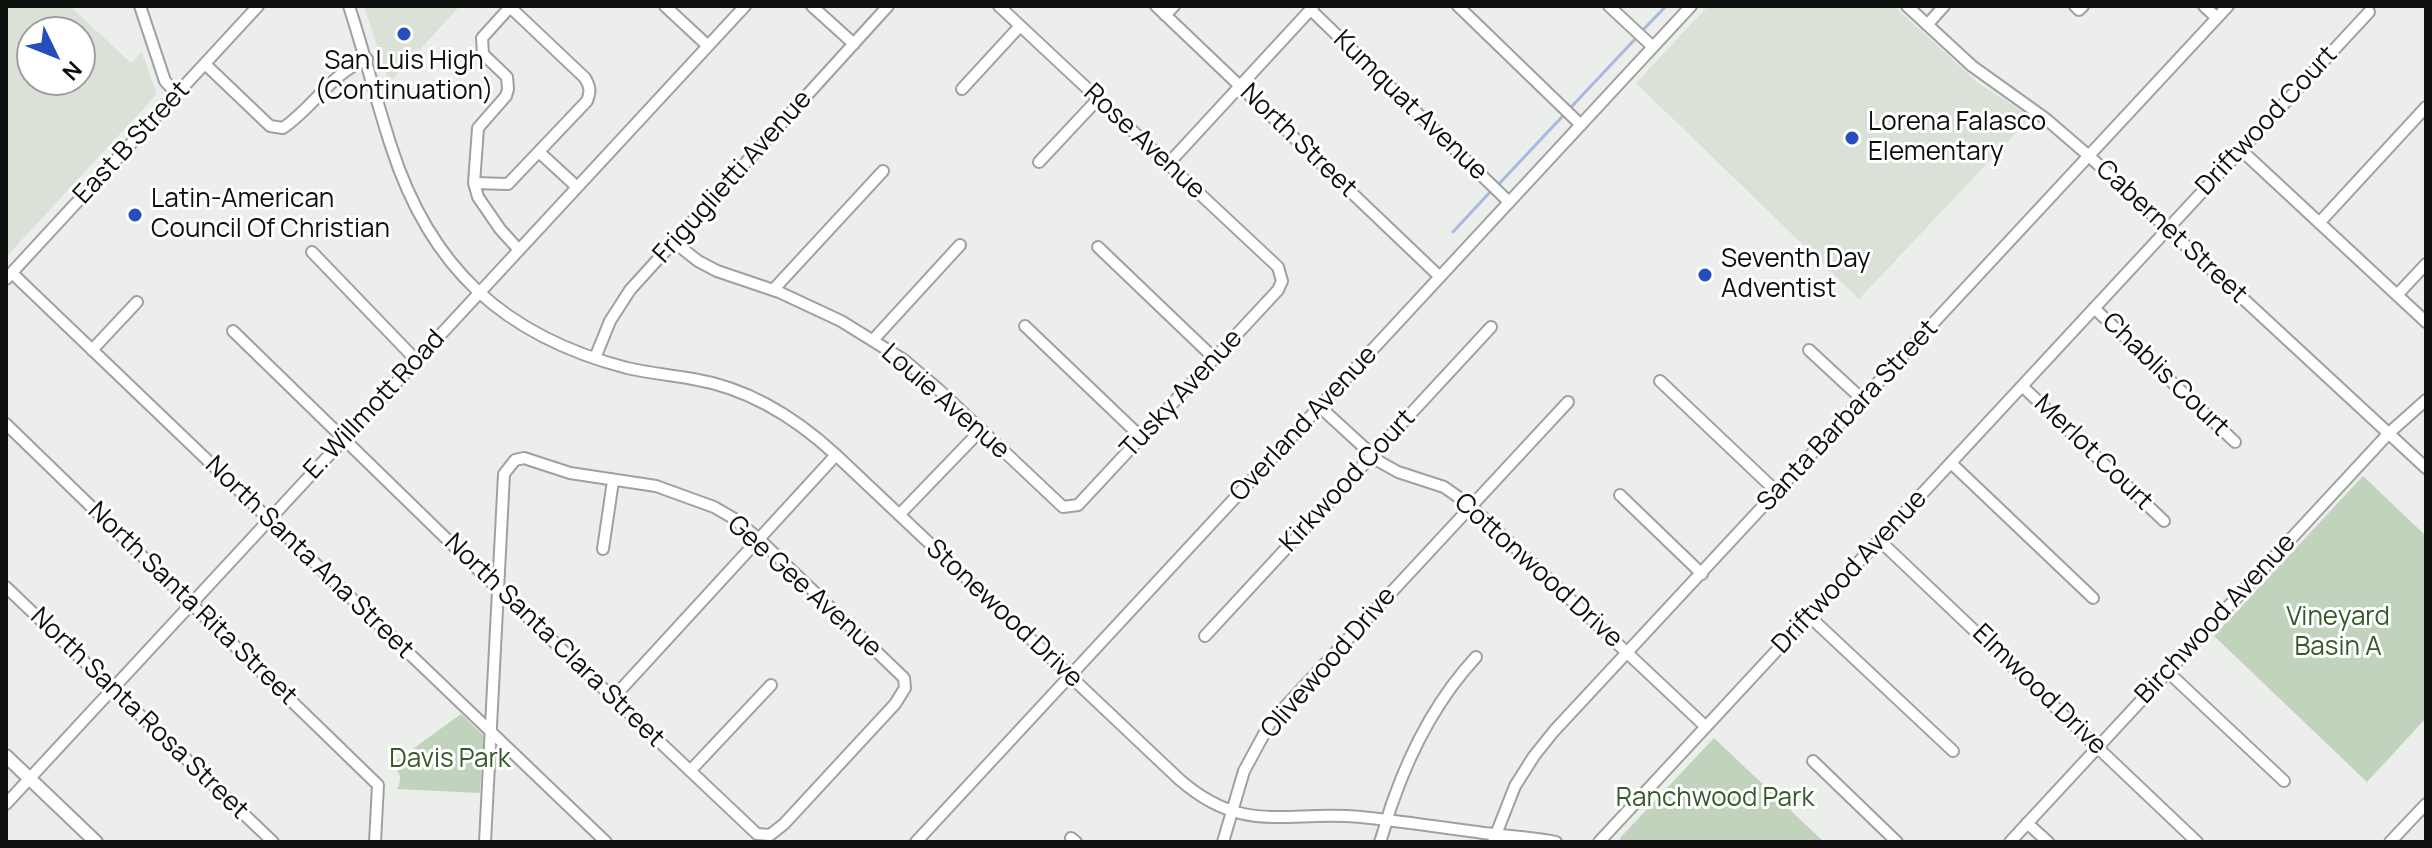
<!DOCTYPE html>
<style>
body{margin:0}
#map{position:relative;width:2432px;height:848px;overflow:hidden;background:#ebeeea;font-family:Manrope,sans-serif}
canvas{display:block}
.frame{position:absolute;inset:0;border:8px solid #0e100e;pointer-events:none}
.north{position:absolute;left:16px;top:16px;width:80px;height:80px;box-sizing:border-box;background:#fff;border:2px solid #9f9f9f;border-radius:50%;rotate:133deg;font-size:22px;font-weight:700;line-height:32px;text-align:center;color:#0e100e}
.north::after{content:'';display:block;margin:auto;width:28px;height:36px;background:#254dbb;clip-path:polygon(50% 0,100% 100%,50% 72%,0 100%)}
</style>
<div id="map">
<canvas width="2432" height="848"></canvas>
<div class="frame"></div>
<div class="north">N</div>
</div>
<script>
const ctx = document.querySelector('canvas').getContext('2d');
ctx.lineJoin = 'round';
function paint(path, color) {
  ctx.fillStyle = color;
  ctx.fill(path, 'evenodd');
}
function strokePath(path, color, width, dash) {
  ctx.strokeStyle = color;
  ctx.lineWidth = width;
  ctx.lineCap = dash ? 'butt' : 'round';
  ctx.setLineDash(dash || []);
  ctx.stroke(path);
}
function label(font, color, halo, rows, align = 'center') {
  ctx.font = font + ' Manrope,sans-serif';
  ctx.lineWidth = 6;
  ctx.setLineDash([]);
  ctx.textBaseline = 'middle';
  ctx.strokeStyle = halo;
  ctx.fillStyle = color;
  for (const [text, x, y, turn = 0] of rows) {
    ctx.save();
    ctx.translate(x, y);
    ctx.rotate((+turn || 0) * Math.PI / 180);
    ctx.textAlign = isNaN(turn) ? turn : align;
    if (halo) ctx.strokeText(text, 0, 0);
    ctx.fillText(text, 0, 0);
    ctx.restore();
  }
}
paint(new Path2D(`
 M6,6H70L131,63L142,52L156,92L154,97L6,257ZM32,32H80V80H32Z
 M364,6H460L389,83Z
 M1708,6H1894L1978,83L2031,117L1859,299L1636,83Z`), '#dae2d8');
paint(new Path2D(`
 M2363,476L2426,536V718L2367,782L2214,636Z
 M461,714L484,736L480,793L397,789C402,779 401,772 392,764Z
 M1714,738L1824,842H1620V838Z`), '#c1d3bd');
strokePath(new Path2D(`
 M1642,31L1666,6
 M1497,186L1637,37
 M1453,232L1491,191`), '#a7b9df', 3);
const minor = new Path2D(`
 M140,6L165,81L177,94
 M349,6C364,52 376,100 391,146C430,268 504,336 627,368C649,373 671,375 693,379C748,388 796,418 836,455L1180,780C1245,836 1286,810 1361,817C1399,821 1438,827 1477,832C1503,836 1530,837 1556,842
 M511,6L482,38L483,54L507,77L508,89L506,96L478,128L474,183L478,197L500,229L519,250
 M665,6L708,46
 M812,6L854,44
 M1156,6L1440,277
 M1458,6L1581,125
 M1609,6L1653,47
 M1907,6L1972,66L2046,119L2089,156L2426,468
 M2075,6L2079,10L2083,6
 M2204,6L2217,18
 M1311,10L1509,202
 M1165,15L1174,6
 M1927,25L1944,6
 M205,64L270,126L283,128C315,106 330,74 367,59
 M962,89L1020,26
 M2241,150L2426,322
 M539,152L577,187
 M1039,162L1098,99
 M1168,164L1313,7
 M474,183L508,184L587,101C591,91 590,87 585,78L510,7
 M2319,223L2426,107
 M674,242L698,261L717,271L779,292L841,321L904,360L938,389L1063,507L1078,505L1278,290L1282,281L1278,267L999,6
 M1098,247L1215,359
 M312,252L417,361
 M12,273L606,842
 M6,279L258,6
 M773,290L883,171
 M2397,295L2426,264
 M2094,308L2235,442
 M1025,326L1142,438
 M233,331L497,588L757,834L770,835L784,824L895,704L905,688L904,678L759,539L733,518L714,507L656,486L570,473L524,458L515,460L504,474L485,842
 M873,340L960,245
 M92,350L137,302
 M1809,350L1863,400
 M595,358L610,321L630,290L888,6
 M1660,381L1777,492
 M2022,386L2164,521
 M1320,407L1380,462L1398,472L1444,487L1471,506L1706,727
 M6,424L378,785L375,842
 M1951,463L2093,598
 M1620,495L1702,574
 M899,515L980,431
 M1879,540L2197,842
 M603,549L613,481
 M6,587L273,842
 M1809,616L1953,751
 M1205,636L1491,327
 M2168,672L2284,781
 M613,698L836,455
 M1813,761L1897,842
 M690,771L771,685
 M6,804L745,6
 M2027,823L2048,842
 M1071,838L1076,842
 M916,842L1691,6
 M1223,842L1244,771L1270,723L1568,402
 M1380,842C1385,828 1388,814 1393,801C1412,747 1437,699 1476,657
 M1493,842L1515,786L1534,756L1554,731L2228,6
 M1599,842L2369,12
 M2010,842L2389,433L2426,400
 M2390,842L2426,804`);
const major = new Path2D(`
 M6,756L96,842`);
strokePath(minor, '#9ea19d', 14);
strokePath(major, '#9ea19d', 16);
strokePath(minor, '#fff', 10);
strokePath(major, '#fff', 12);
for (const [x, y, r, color] of [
 [404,34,8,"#254dbb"],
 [1852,138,8,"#254dbb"],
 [135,215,8,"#254dbb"],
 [1705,275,8,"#254dbb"]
]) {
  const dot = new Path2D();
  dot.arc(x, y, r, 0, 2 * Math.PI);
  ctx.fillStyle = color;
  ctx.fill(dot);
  strokePath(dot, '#fff', 3);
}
label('26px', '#0e100e', '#fff', [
 ["San Luis High",404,62,"center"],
 ["(Continuation)",404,92,"center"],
 ["Lorena Falasco",1868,123],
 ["Elementary",1868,153],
 ["Latin-American",151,200],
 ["Council Of Christian",151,230],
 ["Seventh Day",1721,260],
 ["Adventist",1721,290]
], 'left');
label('26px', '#0e100e', '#fff', [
 ["Kumquat Avenue",1410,106,44],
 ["Driftwood Court",2267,121,-47],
 ["North Street",1298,141,44],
 ["Rose Avenue",1144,142,43],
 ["East B Street",132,143,-47],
 ["Friguglietti Avenue",733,177,-48],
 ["Cabernet Street",2171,232,43],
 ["Chablis Court",2165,375,44],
 ["Tusky Avenue",1182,394,-47],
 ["Louie Avenue",945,402,41],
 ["E. Willmott Road",375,405,-47],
 ["Santa Barbara Street",1848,416,-47],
 ["Overland Avenue",1304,424,-47],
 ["Merlot Court",2093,453,44],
 ["Kirkwood Court",1348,481,-47],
 ["North Santa Ana Street",309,558,44],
 ["Cottonwood Drive",1538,571,42],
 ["Driftwood Avenue",1850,572,-47],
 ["Gee Gee Avenue",804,587,42],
 ["North Santa Rita Street",192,604,44],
 ["Stonewood Drive",1004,614,43],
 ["Birchwood Avenue",2216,619,-47],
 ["North Santa Clara Street",554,641,44],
 ["Olivewood Drive",1329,663,-49],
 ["Elmwood Drive",2039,690,44],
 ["North Santa Rosa Street",139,714,44]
]);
label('26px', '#345a2a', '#fff', [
 ["Vineyard",2338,618],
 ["Basin A",2338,648],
 ["Davis Park",450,760],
 ["Ranchwood Park",1715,799]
]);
</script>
